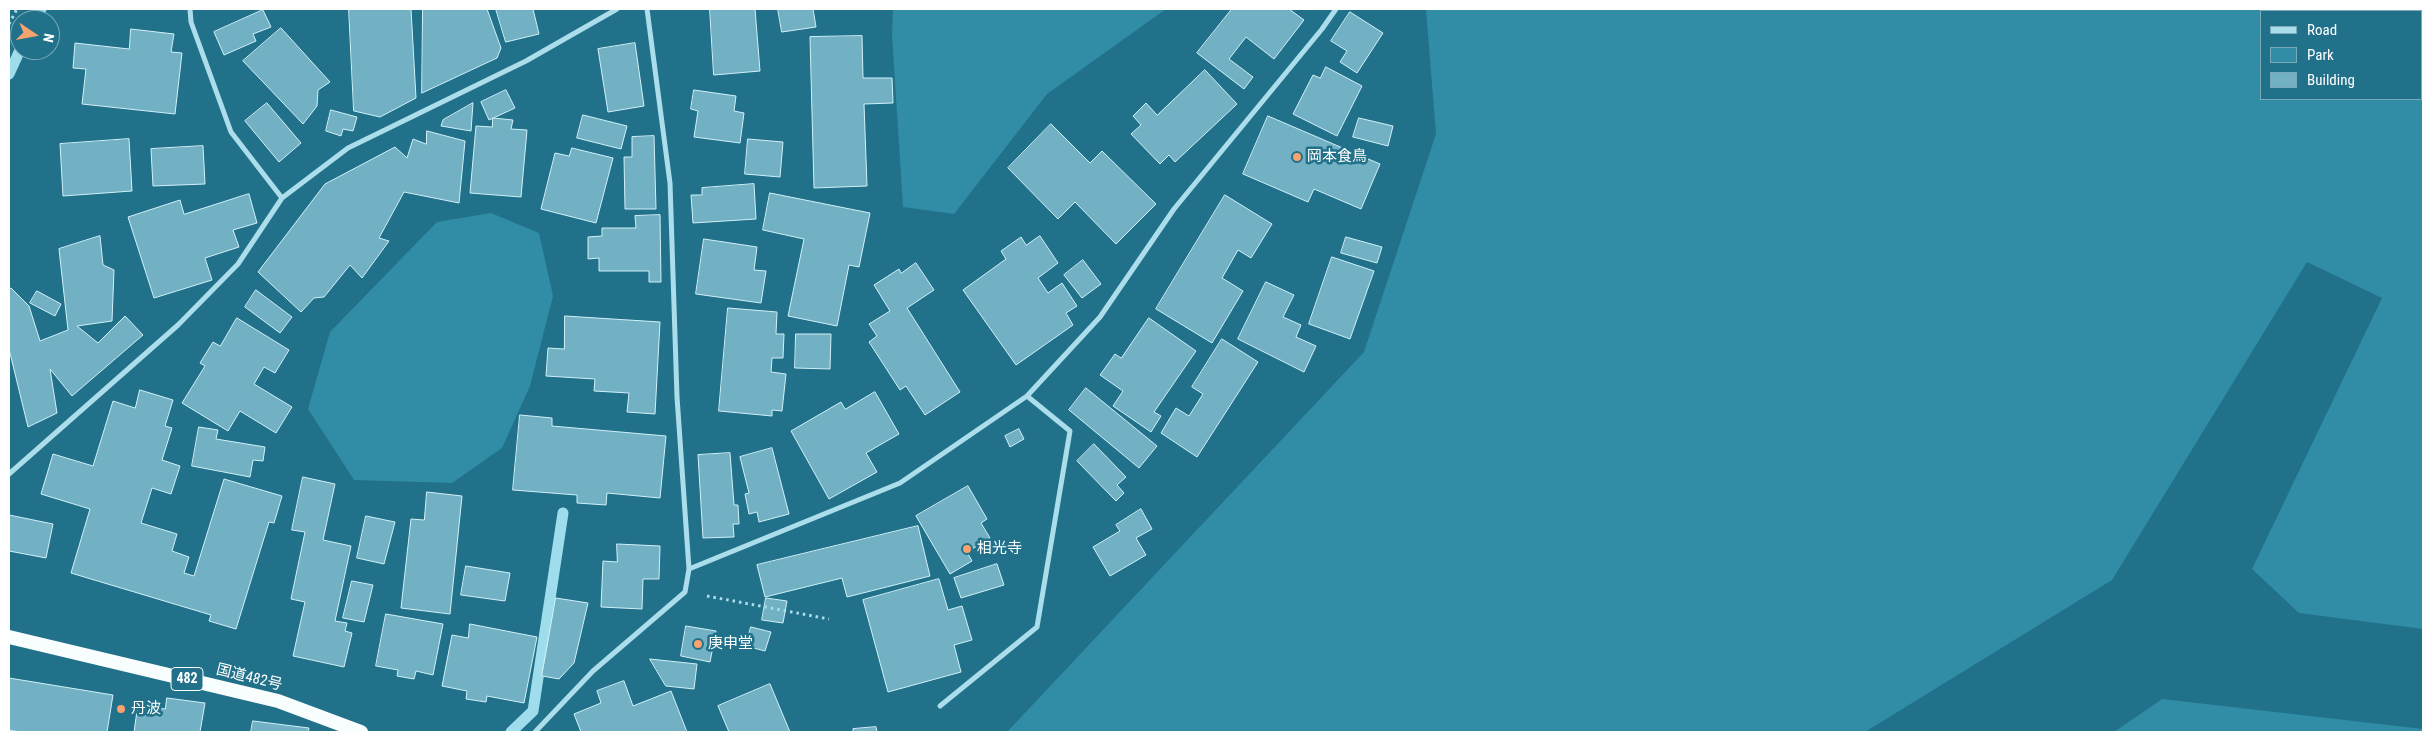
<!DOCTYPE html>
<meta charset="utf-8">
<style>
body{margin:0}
#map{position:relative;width:2432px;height:741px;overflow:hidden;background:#21718a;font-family:"Roboto Condensed",sans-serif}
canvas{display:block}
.frame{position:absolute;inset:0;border:10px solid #fff;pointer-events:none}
.legend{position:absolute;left:2260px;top:10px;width:162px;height:90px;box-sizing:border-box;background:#21718a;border:1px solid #7aaab9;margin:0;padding:6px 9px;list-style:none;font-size:15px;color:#fff}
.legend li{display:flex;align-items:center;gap:10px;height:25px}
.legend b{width:25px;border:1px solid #7aaab9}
.north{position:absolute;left:10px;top:10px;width:50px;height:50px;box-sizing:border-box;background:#21718a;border:1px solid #7aaab9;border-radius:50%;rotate:102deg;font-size:14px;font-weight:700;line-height:20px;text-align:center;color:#fff}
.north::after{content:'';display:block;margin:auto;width:18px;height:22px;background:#f8a26d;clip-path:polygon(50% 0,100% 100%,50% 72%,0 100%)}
</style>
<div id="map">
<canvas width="2432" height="741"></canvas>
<div class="frame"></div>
<ul class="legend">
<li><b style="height:6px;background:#acddeb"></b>Road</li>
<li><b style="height:14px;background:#318ca5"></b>Park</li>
<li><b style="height:14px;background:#72b1c3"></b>Building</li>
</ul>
<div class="north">N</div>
</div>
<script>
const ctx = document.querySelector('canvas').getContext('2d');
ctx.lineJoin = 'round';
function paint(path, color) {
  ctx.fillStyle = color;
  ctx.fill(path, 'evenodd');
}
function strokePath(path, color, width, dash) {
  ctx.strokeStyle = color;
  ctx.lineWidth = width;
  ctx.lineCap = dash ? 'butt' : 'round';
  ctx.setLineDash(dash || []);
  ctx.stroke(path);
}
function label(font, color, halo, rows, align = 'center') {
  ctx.font = font + ' "Roboto Condensed","Noto Sans JP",sans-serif';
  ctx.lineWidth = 5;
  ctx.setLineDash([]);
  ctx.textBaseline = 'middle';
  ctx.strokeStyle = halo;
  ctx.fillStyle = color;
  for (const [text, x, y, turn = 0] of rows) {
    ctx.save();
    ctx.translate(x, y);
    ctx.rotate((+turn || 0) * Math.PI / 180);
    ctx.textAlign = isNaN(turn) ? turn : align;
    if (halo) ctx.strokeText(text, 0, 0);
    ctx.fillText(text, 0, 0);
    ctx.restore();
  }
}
paint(new Path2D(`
 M893,9H1166L1047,94L954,214L903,207L892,35Z
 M1426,9H2423V629L2299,613L2252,569L2382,298L2307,262L2112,580L1865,732H1007L1364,352L1436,134ZM2261,11H2421V99H2261Z
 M491,213L539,233L553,296L530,386L502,448L452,483L354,480L308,409L330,332L437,222Z
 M2162,699L2423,729V732H2114Z`), '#318ca5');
strokePath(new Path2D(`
 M35,20L41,9
 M9,74L20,50
 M511,732L533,711L563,513`), '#a0ddec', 11);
const building = new Path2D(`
 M349,9H411L416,98L380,117L354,111Z
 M423,9H487L501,48L497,58L422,93Z
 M496,9H533L539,34L506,42Z
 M710,9H755L760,71L714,75Z
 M778,9H813L816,27L782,32Z
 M1232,9H1289L1304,20L1274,59L1246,37L1229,59L1253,77L1244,89L1197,53Z
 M263,10L271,27L253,34L256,41L224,55L214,32Z
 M1350,12L1383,33L1357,73L1340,62L1347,51L1331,41Z
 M281,28L330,82L318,90L317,106L303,124L243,61Z
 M131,29L174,34L171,52L182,53L175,114L82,104L86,69L73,68L75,43L129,49Z
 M862,36L863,78H892L893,103L864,104L867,186L814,188L810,37Z
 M635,43L644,106L608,112L598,49Z
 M1326,67L1362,86L1337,136L1293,114L1313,75L1320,78Z
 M1205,70L1237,104L1175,162L1169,155L1160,164L1131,134L1141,125L1133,116L1146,103L1157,115Z
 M506,90L515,108L489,120L481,102Z
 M694,90L736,96L734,111L744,113L740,143L694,137L698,111L691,109Z
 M267,103L301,143L279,162L245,121Z
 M473,103L471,131L441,126L443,120Z
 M331,110L357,117L353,131L343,129L341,136L326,131Z
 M583,115L627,126L621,149L577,138Z
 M1268,116L1380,164L1361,209L1314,189L1308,202L1243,174Z
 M493,118L513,120L511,129L527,130L521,197L470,193L476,126L492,127Z
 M1359,118L1393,126L1388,146L1353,137Z
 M1051,124L1090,163L1102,151L1156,204L1116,244L1075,202L1058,219L1008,168Z
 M427,131L465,141L459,203L404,192L379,238L389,241L362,278L350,265L324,297L314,298L301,312L258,272L325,184L395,147L407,158L413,139L426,144Z
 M654,136L656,209H625L624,157H632V137Z
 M129,139L132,191L63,196L60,144Z
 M748,139L783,142L780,177L745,174Z
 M203,146L205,184L153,186L151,149Z
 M572,148L613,158L596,223L541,209L555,153L569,156Z
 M754,184L756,219L693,223L691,195H702V188Z
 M770,193L870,213L859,267L849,265L837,326L788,316L804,239L763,230Z
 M249,194L257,223L233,230L239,247L205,258L212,280L154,298L128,217L180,200L184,214Z
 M1225,195L1272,224L1251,258L1238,250L1222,278L1243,291L1212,343L1156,309Z
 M660,215L661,282H649V271H599V258L588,259V237L602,236V228H636L635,216Z
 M100,236L103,265L114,270L112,321L77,326L98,343L125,316L143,335L72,396L50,369L57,413L28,427L9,349V289L11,288L29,306L40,341L68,330L59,249Z
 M1040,236L1058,263L1038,278L1048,293L1062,283L1077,306L1066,313L1073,325L1016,365L963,290L1006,259L1001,251L1021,237L1026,245Z
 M1346,237L1382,247L1377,263L1341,253Z
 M704,239L757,247L754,270L766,271L761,303L696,294Z
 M1332,257L1374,271L1350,339L1309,324Z
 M1083,260L1101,284L1082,298L1064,275Z
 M916,263L934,290L907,308L960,392L925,415L906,386L900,390L869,342L877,336L869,324L890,311L874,285L899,269L901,273Z
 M1266,282L1294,295L1283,317L1301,325L1296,337L1316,346L1304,372L1238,339Z
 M256,290L292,317L280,333L245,307Z
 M37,291L61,304L55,316L30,303Z
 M728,308L777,312L776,334H784L783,358H772L771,372L786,374L782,411L772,410V416L719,411Z
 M565,316L660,322L655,414L627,412L629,393L594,391L595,379L546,376L548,348L564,349Z
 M237,318L289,350L275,373L264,367L254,384L292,407L276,433L240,411L228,431L182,403L205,366L200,363L213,342L220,346Z
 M1149,318L1196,351L1154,412L1161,416L1151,432L1113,406L1123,391L1100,375L1115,354L1121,358Z
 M796,334H831L830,369L795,368Z
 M1222,339L1258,362L1197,457L1161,433L1176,408L1189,416L1203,394L1192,387Z
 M1086,388L1157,446L1139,468L1069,410Z
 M140,390L173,400L165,426L172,428L162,460L180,466L171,494L152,488L141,523L177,534L172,551L189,557L184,573L194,576L224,479L282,496L274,523L269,522L236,629L209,621L211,615L71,573L90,509L41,494L53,454L93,466L113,401L135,408Z
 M875,392L899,434L866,453L877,472L829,499L791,431L841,402L845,409Z
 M520,415L552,418V426L666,436L660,498L607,493L606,505L577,503V495L513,490Z
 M199,427L218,430L216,439L265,447L263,461L253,460L250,477L192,466Z
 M1019,429L1024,439L1010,447L1005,436Z
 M1094,444L1126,477L1117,485L1124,493L1116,501L1077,461Z
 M772,448L789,514L759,522L757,512L749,514L745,494L749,493L740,457Z
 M730,453L734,505H738L739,524H733L734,537L703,538L698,455Z
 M303,477L335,484L323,540L351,546L335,621L347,623L345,631L352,633L344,667L293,656L305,602L291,599L305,532L292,530Z
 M968,486L987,519L981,523L990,538L967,552L972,561L950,574L916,516Z
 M427,492L462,496L450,614L401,608L411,519L424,520Z
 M1141,509L1152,529L1136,538L1146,555L1110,576L1093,547L1120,531L1116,525Z
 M9,515L53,524L46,558L9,551Z
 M366,516L395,522L384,564L357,558Z
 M918,526L930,576L847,597L842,578L765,597L757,565Z
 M617,544L660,546L659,579H643L642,609L601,607L603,561L617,562Z
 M997,564L1004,585L961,598L954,578Z
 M466,566L510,573L505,601L461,595Z
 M939,579L948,610L962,606L972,640L954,645L961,672L888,692L863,600Z
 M352,581L373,585L364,622L343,618Z
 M556,598L588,603L574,663L559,679L542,676Z
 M766,598L787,601L783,623L762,620Z
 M386,614L443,624L433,675L416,671L414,679L397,676L398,670L376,666Z
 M470,624L537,637L524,703L487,696L486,702L466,699L467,691L442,686L452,635L468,638Z
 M686,626L716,631L710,662L681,656Z
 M751,627L771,632L765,651L746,646Z
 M650,659L697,664L694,689L666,686Z
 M9,678L113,695L107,732H20L9,730Z
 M624,681L633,706L671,691L687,732H581L574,714L601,703L597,691Z
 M770,684L790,732H729L718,706Z
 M167,698L205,703L200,732H134L138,704L165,709Z
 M253,721L309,728L308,732H251Z
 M876,727L877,732H853V729Z`);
paint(building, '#72b1c3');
strokePath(building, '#d1f0f8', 1);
strokePath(new Path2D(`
 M9,24L17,9
 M707,596L829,619`), '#acddeb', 3, [2.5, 4]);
strokePath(new Path2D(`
 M190,9L191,22L231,132L282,198
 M9,474L178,325L238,264L282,198L348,148L526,61L617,9
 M689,569L900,483L1027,396L1100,317L1174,209L1322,29L1336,9
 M940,706L1037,627L1070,431L1027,396
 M535,732L593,671L685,592L689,569L677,397L670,183L647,9`), '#acddeb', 5);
strokePath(new Path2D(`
 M9,637L278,701L361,732`), '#f8fdfe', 14);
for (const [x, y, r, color] of [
 [1297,157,5,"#f8a26d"],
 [967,549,5,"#f8a26d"],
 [698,644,5,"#f8a26d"],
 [121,709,5,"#f8a26d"]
]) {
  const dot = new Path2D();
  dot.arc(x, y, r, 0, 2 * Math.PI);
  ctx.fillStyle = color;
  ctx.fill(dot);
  strokePath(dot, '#21718a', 2);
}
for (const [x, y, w] of [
 [187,679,32]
]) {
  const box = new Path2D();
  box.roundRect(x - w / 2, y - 11.5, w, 23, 4);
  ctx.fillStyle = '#21718a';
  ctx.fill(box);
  strokePath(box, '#fff', 1);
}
label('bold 14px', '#fff', null, [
 ["482",187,679]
]);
label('15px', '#fff', '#21718a', [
 ["岡本食鳥",1307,157],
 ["相光寺",977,549],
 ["庚申堂",708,644],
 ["丹波",131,709]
], 'left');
label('15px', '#fff', '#21718a', [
 ["国道482号",249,678,14]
]);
</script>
